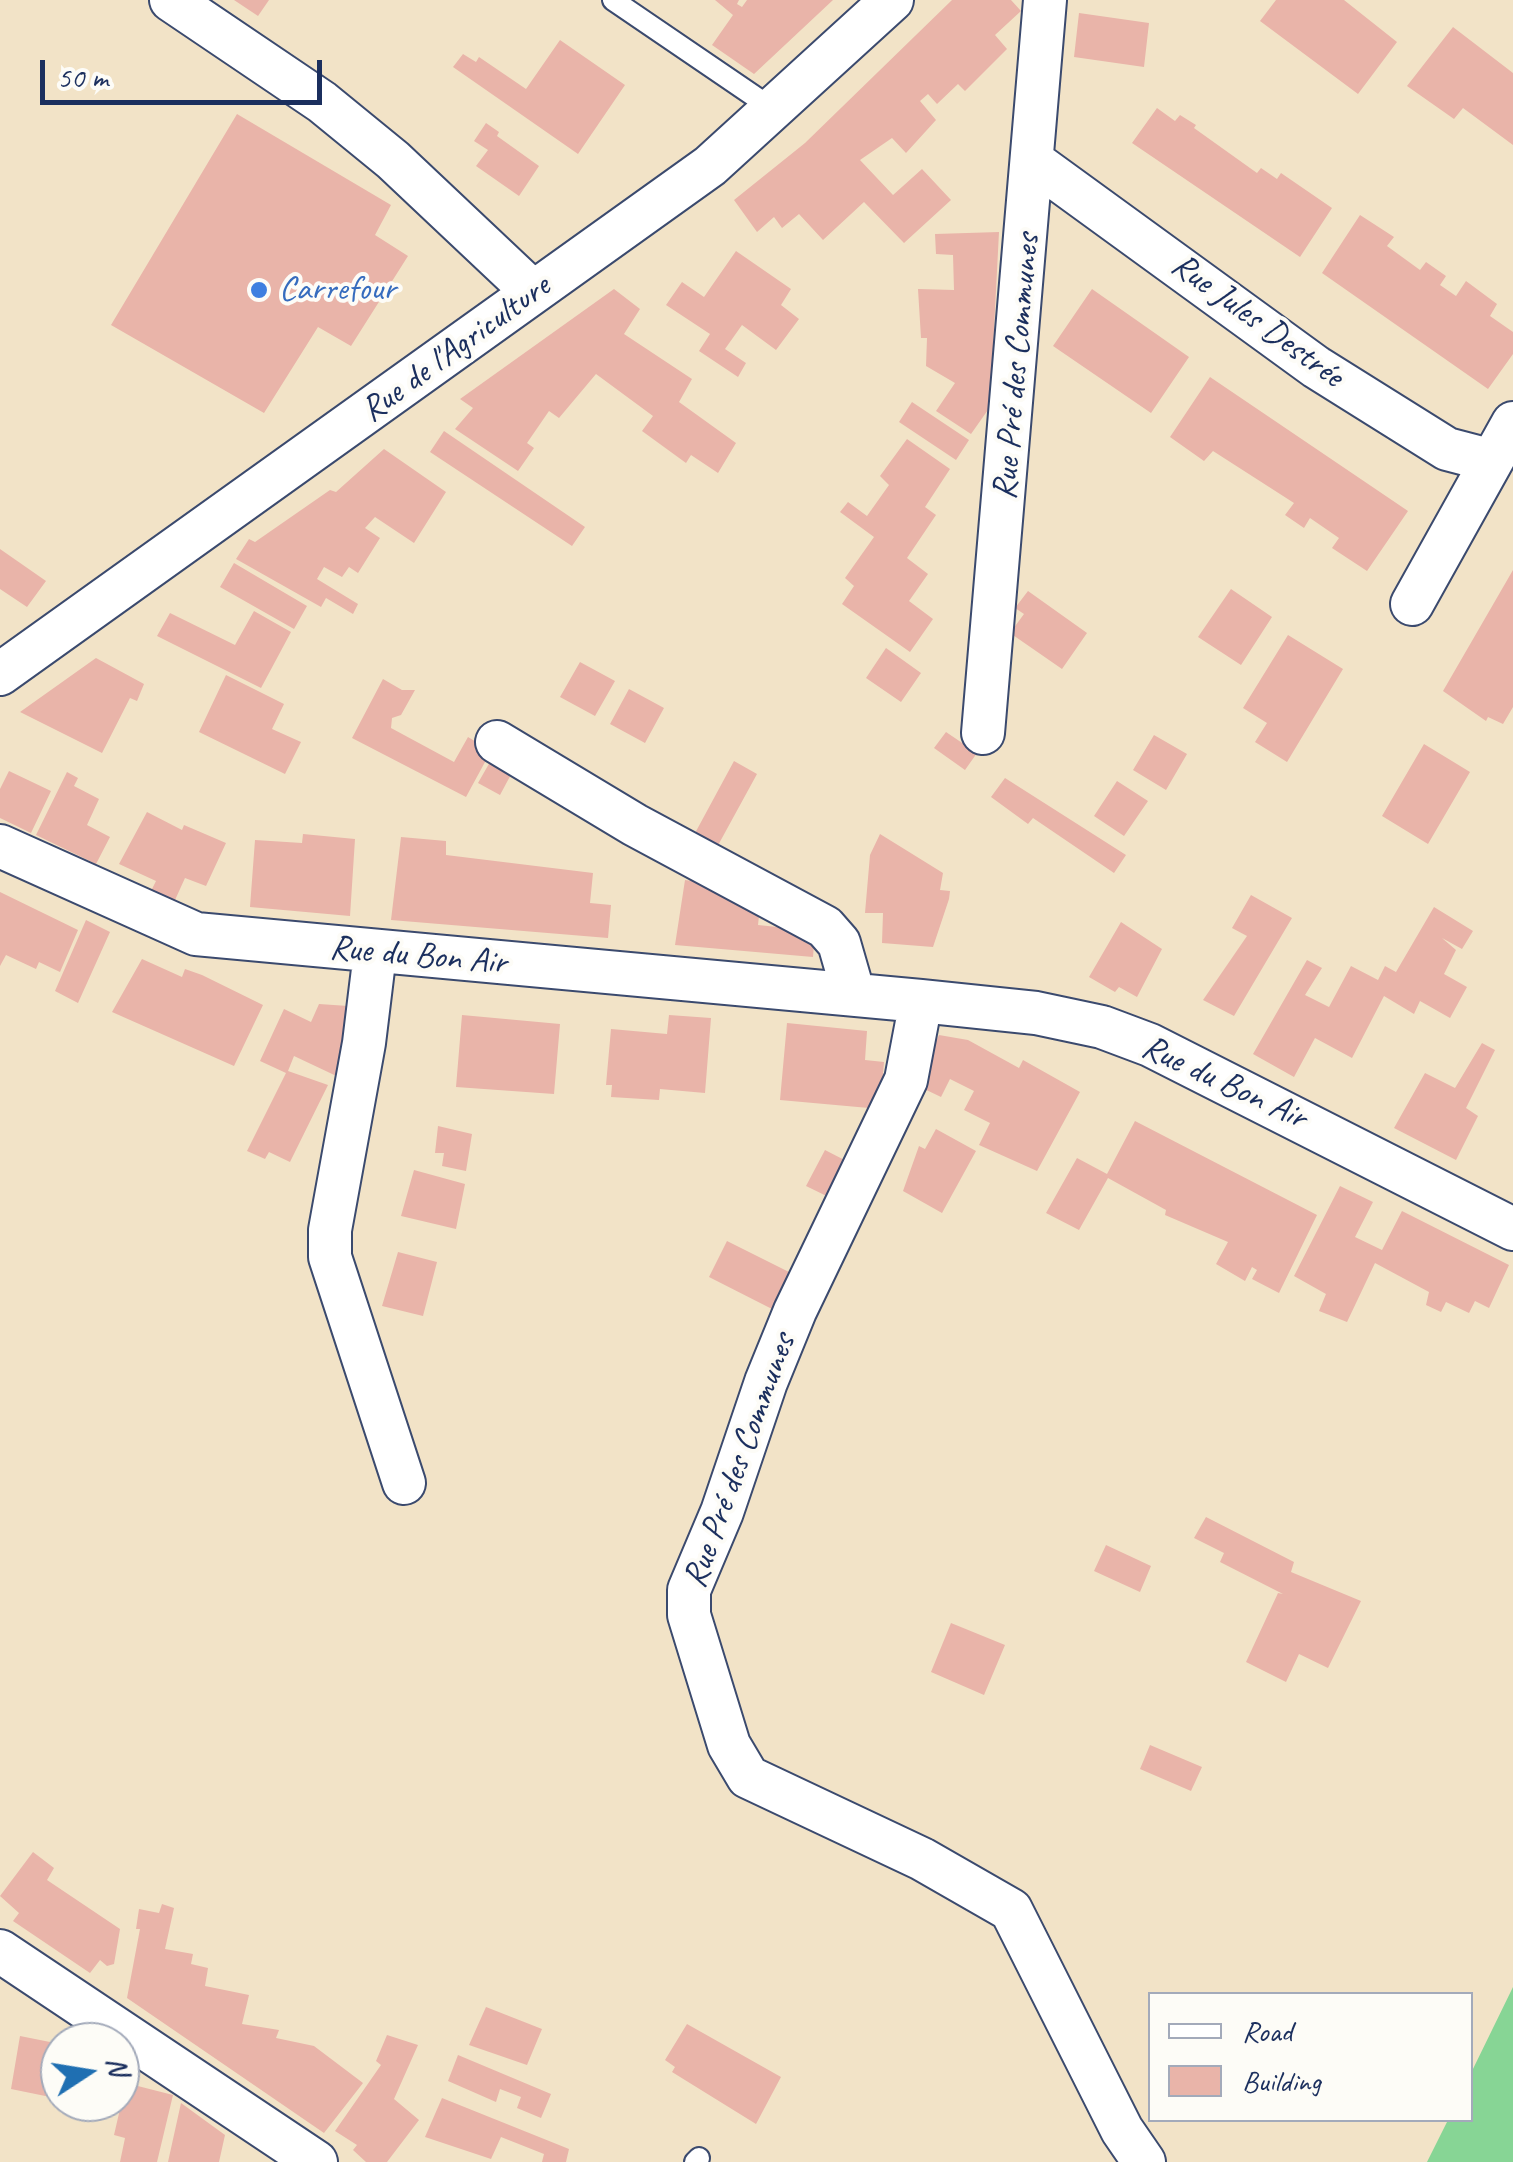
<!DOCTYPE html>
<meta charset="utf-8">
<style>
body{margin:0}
#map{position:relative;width:1513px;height:2162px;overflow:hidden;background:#f2e3c7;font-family:Caveat,sans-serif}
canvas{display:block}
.legend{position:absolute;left:1148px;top:1992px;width:325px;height:130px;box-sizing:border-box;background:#fdfcf7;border:2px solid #a3aaba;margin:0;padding:12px 18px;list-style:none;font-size:30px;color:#1b2f5e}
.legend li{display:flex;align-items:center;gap:20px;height:50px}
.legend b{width:50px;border:2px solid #a3aaba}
.north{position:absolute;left:40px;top:2022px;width:100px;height:100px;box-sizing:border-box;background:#fdfcf7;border:2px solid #a3aaba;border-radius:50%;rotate:78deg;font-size:28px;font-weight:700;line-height:40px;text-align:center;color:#1b2f5e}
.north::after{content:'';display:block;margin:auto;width:35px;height:45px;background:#1f6fb2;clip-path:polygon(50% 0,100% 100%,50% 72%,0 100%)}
.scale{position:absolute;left:40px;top:60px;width:282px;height:45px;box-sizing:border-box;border:5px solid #1b2f5e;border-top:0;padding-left:12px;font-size:30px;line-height:35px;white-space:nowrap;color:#1b2f5e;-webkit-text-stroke:8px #fdfcf7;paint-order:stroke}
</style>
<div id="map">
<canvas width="1513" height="2162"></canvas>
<ul class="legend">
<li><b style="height:12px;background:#fff"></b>Road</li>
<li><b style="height:28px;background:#e9b4a9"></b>Building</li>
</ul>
<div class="north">N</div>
<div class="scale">50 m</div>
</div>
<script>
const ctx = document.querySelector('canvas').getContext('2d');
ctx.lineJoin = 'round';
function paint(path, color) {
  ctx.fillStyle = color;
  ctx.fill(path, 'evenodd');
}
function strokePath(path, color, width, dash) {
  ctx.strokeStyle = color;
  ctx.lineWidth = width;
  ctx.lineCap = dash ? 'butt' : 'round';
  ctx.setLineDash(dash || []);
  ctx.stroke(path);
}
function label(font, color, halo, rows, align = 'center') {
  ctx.font = font + ' Caveat,sans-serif';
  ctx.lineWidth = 8;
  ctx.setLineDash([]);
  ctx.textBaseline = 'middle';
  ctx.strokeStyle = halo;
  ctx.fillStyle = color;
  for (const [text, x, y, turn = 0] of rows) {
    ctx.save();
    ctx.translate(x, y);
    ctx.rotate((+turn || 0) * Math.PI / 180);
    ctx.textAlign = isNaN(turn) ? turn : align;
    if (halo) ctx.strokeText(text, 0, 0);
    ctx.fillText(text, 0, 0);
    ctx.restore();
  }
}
paint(new Path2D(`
 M1513,1987V2162H1427L1448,2120H1470L1471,2073Z`), '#87d595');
paint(new Path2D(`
 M234,0H269L258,16Z
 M715,0H739L737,4L742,7L747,0H833L754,74L712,45L733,15Z
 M952,0H1011L1021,11L995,35L1007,49L965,91L958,84L937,104L928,94L920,101L936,120L906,153L892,138L860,160L893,195L922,169L951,200L904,243L864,202L823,240L799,214L782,228L774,217L757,232L734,200L805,143Z
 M1276,0H1344L1397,42L1358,94L1260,21Z
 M1079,13L1149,23L1144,67L1074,57Z
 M1453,27L1513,73V145L1463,108L1454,119L1407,86Z
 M560,40L625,85L578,154L453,67L463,54L476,62L479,57L526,89Z
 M1157,108L1175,121L1180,115L1196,125L1194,128L1257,173L1261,168L1277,179L1281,173L1332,208L1300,257L1132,143Z
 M237,114L391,205L375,235L408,256L351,346L318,327L264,413L111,325Z
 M486,123L499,132L497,136L539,166L519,196L476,166L488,150L474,141Z
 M1360,215L1394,237L1387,246L1420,270L1426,262L1446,276L1440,285L1456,296L1466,281L1497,304L1490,316L1513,332V354L1488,389L1322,273Z
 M999,232L990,407L971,434L936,411L955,383L926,366L927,338H921L918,289L954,290L953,255L936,254L935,234Z
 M736,251L791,289L781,305L799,319L776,350L742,325L725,349L746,363L738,377L699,351L710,334L666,305L682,282L704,297Z
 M614,289L640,309L624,334L692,379L679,402L736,443L718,473L691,455L686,463L642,431L653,416L596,374L559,418L549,411L527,443L534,448L518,471L455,429L473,408L460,399Z
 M1092,289L1189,357L1151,413L1053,346Z
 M1210,377L1408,511L1367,571L1332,548L1339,538L1310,518L1304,528L1285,515L1294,503L1213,451L1204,461L1170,437Z
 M912,402L969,440L956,460L899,422Z
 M444,431L585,527L572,546L430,452Z
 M907,439L950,469L925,507L936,515L907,558L928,574L909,601L933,619L910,652L842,604L854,586L845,578L874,537L840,512L848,502L867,516L889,485L880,476Z
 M384,449L446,492L414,543L375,517L365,528L380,538L358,573L349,567L342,577L324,567L317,579L358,604L353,614L326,598L321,607L236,559L249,539L255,542L330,490L336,492Z
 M0,549L46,581L27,607L0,589Z
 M234,563L307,606L294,629L220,587Z
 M1513,570V707L1503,724L1488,717L1486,721L1443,691Z
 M1231,589L1272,617L1241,665L1198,637Z
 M1028,591L1087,633L1062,669L1010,633L1024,614L1015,608Z
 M254,611L291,632L261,688L157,636L170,613L235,645Z
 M1288,635L1343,669L1287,762L1255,742L1267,723L1243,708Z
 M886,648L921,673L901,702L866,678Z
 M96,658L144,684L137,701L130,698L102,753L20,712Z
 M580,662L615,681L595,716L560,697Z
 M226,675L284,704L272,729L301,742L285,774L199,732Z
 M383,679L402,690H415L401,715L392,718L391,728L454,762L468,737L491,751L466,797L352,738Z
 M629,689L664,708L645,743L610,724Z
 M946,732L977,753L965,770L934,748Z
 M1154,735L1187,754L1166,790L1133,770Z
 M1424,744L1470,772L1428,844L1382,816Z
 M494,755L515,767L500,795L478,783Z
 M734,761L757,774L716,849L694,835Z
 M9,771L51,791L31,833L0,818V789Z
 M67,772L78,778L74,786L99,799L87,825L110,837L96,864L36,835Z
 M1005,778L1126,855L1114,873L1033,818L1028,824L991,797Z
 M1117,781L1148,801L1124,836L1094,816Z
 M147,812L182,830L184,825L226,843L206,886L185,878L175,900L151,891L156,881L119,864Z
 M303,834L355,839L350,916L250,907L255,840L302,843Z
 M880,834L943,873L940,890L950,891L949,899L933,947L882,943L883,913H865L870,855Z
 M401,837L446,841V855L593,873L590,903L611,905L608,938L391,920Z
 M685,880L733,887L761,897L758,925L815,931L813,957L675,945Z
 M0,892L78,930L60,972L39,962L36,969L6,955L0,966Z
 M1251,895L1292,918L1234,1016L1203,1000L1247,936L1232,928Z
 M1434,907L1473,931L1462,949L1442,938L1456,950L1444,974L1467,987L1450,1018L1420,1001L1414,1014L1384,996L1352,1058L1315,1038L1294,1077L1253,1054L1307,960L1322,968L1305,995L1329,1007L1351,966L1378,980L1385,966L1396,972Z
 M86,920L110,932L78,1003L55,991Z
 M1121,922L1162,949L1137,997L1119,987L1115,992L1089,977Z
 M142,959L182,977L185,969L202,975L263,1005L234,1066L112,1012Z
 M319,1004L363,1007L347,1081L294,1056L288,1071L328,1085L290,1162L269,1152L265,1159L247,1151L286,1073L260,1061L284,1009L311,1022Z
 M462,1015L560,1024L554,1094L456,1087Z
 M669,1015L711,1018L705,1093L660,1089L659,1100L611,1097L612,1085H606L611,1029L667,1034Z
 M787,1023L867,1031L865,1060L884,1062L880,1109L780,1100Z
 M939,1035L968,1040L1019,1068L1023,1060L1080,1092L1037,1171L979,1145L990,1123L964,1110L974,1091L950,1079L941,1097L916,1085Z
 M1482,1043L1495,1050L1466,1108L1478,1116L1456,1160L1394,1128L1425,1073L1455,1088Z
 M1135,1121L1317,1215L1279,1293L1252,1279L1257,1270L1252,1267L1245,1281L1216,1264L1228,1242L1165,1215L1166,1210L1108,1178L1079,1230L1046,1213L1077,1158L1107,1174Z
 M438,1126L472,1134L466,1171L442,1166L444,1153H435Z
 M936,1129L976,1151L942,1213L903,1191L919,1146L925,1149Z
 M825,1150L860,1168L843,1204L806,1186Z
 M414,1170L465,1184L456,1229L401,1216Z
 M1340,1186L1373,1202L1355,1237L1382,1250L1402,1211L1509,1265L1489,1308L1475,1301L1469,1313L1446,1302L1441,1312L1426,1305L1429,1292L1375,1263L1347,1322L1319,1311L1326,1294L1294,1276Z
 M727,1241L791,1273L772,1309L709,1277Z
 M398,1252L437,1262L423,1316L382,1306Z
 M1206,1517L1294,1562L1291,1572L1361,1601L1328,1668L1299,1654L1286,1682L1246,1662L1278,1593L1283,1594L1220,1562L1224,1553L1194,1538Z
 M1106,1545L1151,1566L1140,1592L1094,1571Z
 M951,1623L1005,1645L984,1695L931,1672Z
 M1150,1745L1202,1767L1191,1791L1140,1769Z
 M33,1852L54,1868L47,1880L120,1929L114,1964L107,1966L100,1960L90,1973L13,1921L19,1913L0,1896Z
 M162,1904L174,1908L165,1949L193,1954L191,1964L208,1968L205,1986L249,1995L242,2024L279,2030L276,2038L314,2046L363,2083L324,2133L127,1998L140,1929H136L139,1909L159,1913Z
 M486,2007L542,2029L527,2065L469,2045Z
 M687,2024L781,2077L756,2124L672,2072L675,2067L665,2060Z
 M387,2035L418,2045L394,2099L419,2120L387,2162H366L353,2150L357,2145L335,2131L381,2065L376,2061Z
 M20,2036L60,2044V2099L11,2089Z
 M458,2055L551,2094L541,2118L517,2108L521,2097L500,2089L496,2102L448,2081Z
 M126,2083L173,2095L157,2162H120L125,2138L114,2135Z
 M442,2098L569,2149L566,2162H542L544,2154L501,2137L491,2159L425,2137Z
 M181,2103L225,2135L219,2162H168Z`), '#e9b4a9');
const lane = new Path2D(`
 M613,0L776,111
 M695,2162L699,2158`);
const street = new Path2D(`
 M171,0L322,102L393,160L533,292
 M1034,162L1316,367L1447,449L1489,460
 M1412,604L1513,423
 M0,674L710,166L892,0
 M983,733L1045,0
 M497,742L635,825L825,927L839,943L854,995
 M0,846L196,934L921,1001L1036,1013L1102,1027L1150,1045L1513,1229
 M375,953L364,1043L330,1230V1257L404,1483
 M921,1001L906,1080L795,1311L766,1382L722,1512L689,1590V1615L729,1745L748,1777L922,1859L1011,1910L1122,2130L1144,2162
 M0,1951L316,2162`);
strokePath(lane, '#3b4a6e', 24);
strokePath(street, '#3b4a6e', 46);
strokePath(lane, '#fff', 20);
strokePath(street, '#fff', 42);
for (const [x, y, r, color] of [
 [259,290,10,"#3f7fe0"]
]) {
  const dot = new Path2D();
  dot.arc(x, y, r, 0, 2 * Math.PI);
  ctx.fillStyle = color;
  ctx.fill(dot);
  strokePath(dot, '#fdfcf7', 4);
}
label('35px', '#366cbe', '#fdfcf7', [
 ["Carrefour",279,290]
], 'left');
label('35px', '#1b2f5e', '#fdfcf7', [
 ["Rue Jules Destrée",1257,321,36],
 ["Rue de l'Agriculture",456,349,-36],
 ["Rue Pré des Communes",1017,367,-85],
 ["Rue du Bon Air",418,956,5],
 ["Rue du Bon Air",1224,1083,25],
 ["Rue Pré des Communes",740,1461,-70]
]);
</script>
